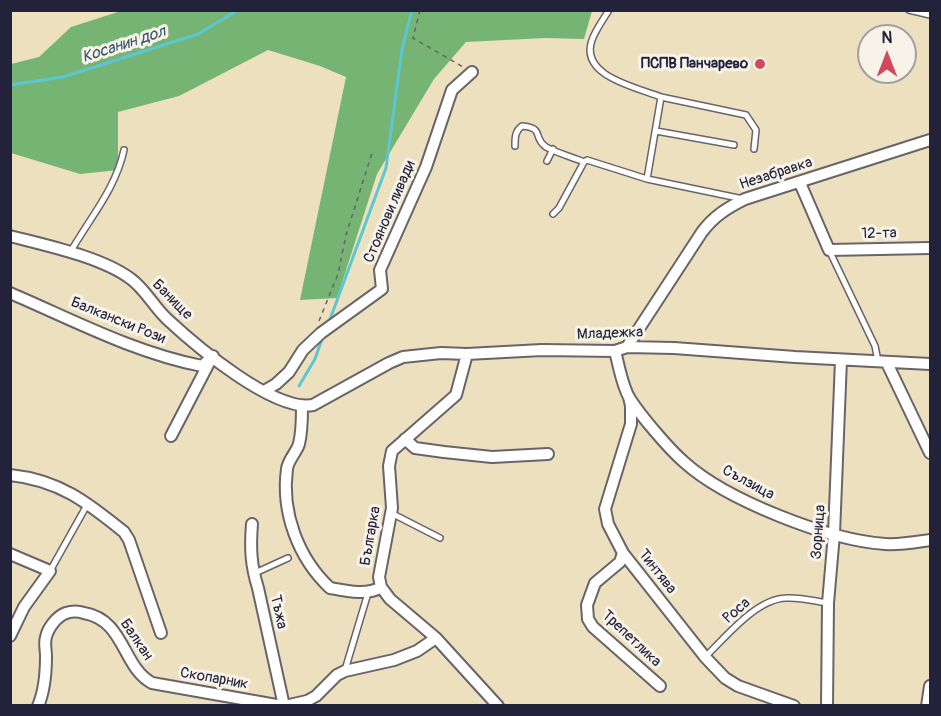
<!DOCTYPE html>
<meta charset="utf-8">
<style>
body{margin:0}
#map{position:relative;width:941px;height:716px;overflow:hidden;background:#ede0bf;font-family:Pangolin,sans-serif}
canvas{display:block}
.frame{position:absolute;inset:0;border:12px solid #22223b;pointer-events:none}
.north{position:absolute;left:857px;top:24px;width:60px;height:60px;box-sizing:border-box;background:#f7f3e8;border:2px solid #a29fa3;border-radius:50%;rotate:0deg;font-size:16px;font-weight:700;line-height:24px;text-align:center;color:#22223b}
.north::after{content:'';display:block;margin:auto;width:21px;height:27px;background:#d1495b;clip-path:polygon(50% 0,100% 100%,50% 72%,0 100%)}
</style>
<div id="map">
<canvas width="941" height="716"></canvas>
<div class="frame"></div>
<div class="north">N</div>
</div>
<script>
const ctx = document.querySelector('canvas').getContext('2d');
ctx.lineJoin = 'round';
function paint(path, color) {
  ctx.fillStyle = color;
  ctx.fill(path, 'evenodd');
}
function strokePath(path, color, width, dash) {
  ctx.strokeStyle = color;
  ctx.lineWidth = width;
  ctx.lineCap = dash ? 'butt' : 'round';
  ctx.setLineDash(dash || []);
  ctx.stroke(path);
}
function label(font, color, halo, rows, align = 'center') {
  ctx.font = font + ' Pangolin,sans-serif';
  ctx.lineWidth = 6;
  ctx.setLineDash([]);
  ctx.textBaseline = 'middle';
  ctx.strokeStyle = halo;
  ctx.fillStyle = color;
  for (const [text, x, y, turn = 0] of rows) {
    ctx.save();
    ctx.translate(x, y);
    ctx.rotate((+turn || 0) * Math.PI / 180);
    ctx.textAlign = isNaN(turn) ? turn : align;
    if (halo) ctx.strokeText(text, 0, 0);
    ctx.fillText(text, 0, 0);
    ctx.restore();
  }
}
paint(new Path2D(`
 M121,11H592L584,39L545,38L466,42L434,79L377,174L337,298L300,300L346,77L320,66L268,50L179,96L118,112V170L80,174L11,153V64L39,57L71,27Z`), '#76b474');
strokePath(new Path2D(`
 M10,85L63,77L198,34L238,10
 M329,322L386,168L402,49L412,10
 M299,386L315,359L323,336`), '#5bc7d5', 3);
const lane = new Path2D(`
 M609,10C603,20 596,29 592,40C579,76 636,87 661,97L647,179L743,199
 M909,10L930,15
 M661,97L746,115L756,130L754,149
 M656,131L734,145
 M515,146C515,137 515,131 522,126C545,128 532,137 546,147C557,153 572,157 584,162
 M547,161L553,149
 M553,214L559,208L584,162L587,160L647,179
 M829,250L875,346L878,361
 M71,251C90,218 116,188 124,150
 M391,513L440,538
 M50,571L87,505
 M255,573L288,558
 M705,657C726,637 756,599 786,598C800,597 814,601 828,603
 M345,670L368,593`);
const street = new Path2D(`
 M800,183L829,250L930,248
 M10,236C45,245 102,257 131,279C145,289 154,307 167,319C196,346 274,412 313,405L389,363L403,357L441,353L467,354L542,350L615,351L627,347L674,348L795,357L930,364
 M10,293C73,320 135,353 202,366L213,356
 M627,347L702,232C714,216 727,208 745,199L930,140
 M615,351C619,366 622,386 630,399C641,416 668,448 684,462C726,500 828,540 885,544C900,545 916,542 930,540
 M467,354L456,395L392,451L389,466L392,508L379,577L381,587L390,599L436,638L498,706
 M887,363L930,453
 M264,391L276,384L289,372L303,350L321,333L382,289L380,270L426,167L452,90L472,72
 M629,397L631,406V424L605,509L608,524L623,553L705,657L725,678L738,686L794,706
 M302,407C302,419 302,432 299,444C296,453 288,460 287,469C281,512 298,558 330,588C346,591 367,596 381,587
 M171,436L210,361
 M405,439L415,448L444,452L492,457L548,454
 M10,475C59,480 87,502 124,532L129,540L161,633
 M252,524C250,548 251,566 258,588L284,706
 M623,553L620,562L595,583L587,605L588,619L593,627L660,686
 M10,554L50,571L24,607L10,636
 M38,706C45,690 46,673 46,656C46,650 44,643 46,637C48,628 57,616 66,613C72,611 78,611 84,613C125,620 122,667 152,683L282,706
 M285,706L307,701L316,696L337,675L345,671L394,660L417,651L436,638
 M827,706L828,603L834,534L841,360
 M927,706L930,686`);
strokePath(lane, '#696469', 8);
strokePath(street, '#696469', 14);
strokePath(new Path2D(`
 M420,10L413,38L463,67
 M319,321L338,274L346,235L373,150`), '#696469', 1.5, [4.5, 4.5]);
strokePath(lane, '#fff', 5);
strokePath(street, '#fff', 10);
for (const [x, y, r, color] of [
 [760,64,6,"#d1495b"]
]) {
  const dot = new Path2D();
  dot.arc(x, y, r, 0, 2 * Math.PI);
  ctx.fillStyle = color;
  ctx.fill(dot);
  strokePath(dot, '#f7f3e8', 2);
}
label('bold 15px', '#22223b', '#f7f3e8', [
 ["ПСПВ Панчарево",748,64]
], 'right');
label('15px', '#22223b', '#f7f3e8', [
 ["Незабравка",776,174,-18],
 ["Стоянови ливади",390,212,-67],
 ["12-та",879,234,-1],
 ["Банище",172,300,45],
 ["Балкански Рози",118,321,22],
 ["Младежка",610,334,-2],
 ["Сълзица",748,483,28],
 ["Зорница",819,532,-86],
 ["Българка",371,536,-80],
 ["Тинтява",657,572,52],
 ["Роса",737,611,-41],
 ["Тъжа",278,612,78],
 ["Трепетлика",631,639,43],
 ["Балкан",136,640,56],
 ["Скопарник",214,679,10]
]);
label('italic 16px', '#335469', '#f7f3e8', [
 ["Косанин дол",124,45,-18]
]);
</script>
